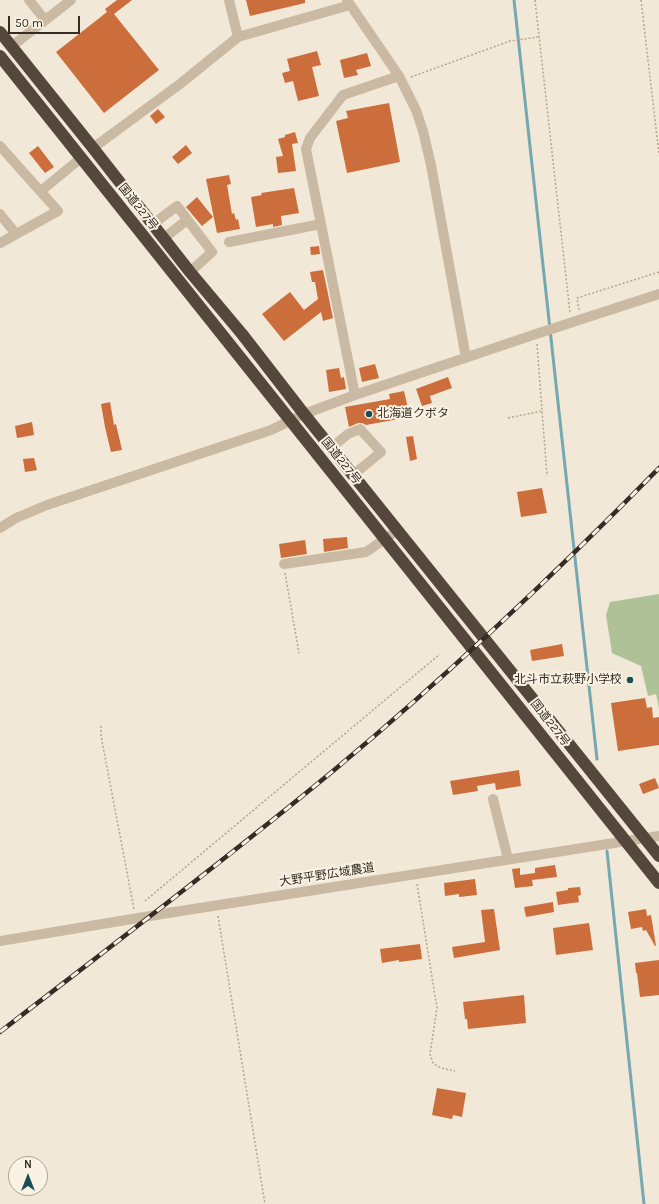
<!DOCTYPE html>
<meta charset="utf-8">
<style>
body{margin:0}
#map{position:relative;width:659px;height:1204px;overflow:hidden;background:#f2e8d7;font-family:Karla,sans-serif}
canvas{display:block}
.north{position:absolute;left:8px;top:1156px;width:40px;height:40px;box-sizing:border-box;background:#faf2e3;border:1px solid #aba397;border-radius:50%;rotate:0deg;font-size:11px;font-weight:700;line-height:16px;text-align:center;color:#352c25}
.north::after{content:'';display:block;margin:auto;width:14px;height:18px;background:#194e58;clip-path:polygon(50% 0,100% 100%,50% 72%,0 100%)}
.scale{position:absolute;left:8px;top:16px;width:72px;height:18px;box-sizing:border-box;border:2px solid #352c25;border-top:0;padding-left:5px;font-size:12px;line-height:14px;white-space:nowrap;color:#352c25;-webkit-text-stroke:3px #faf2e3;paint-order:stroke}
</style>
<div id="map">
<canvas width="659" height="1204"></canvas>
<div class="north">N</div>
<div class="scale">50 m</div>
</div>
<script>
const ctx = document.querySelector('canvas').getContext('2d');
ctx.lineJoin = 'round';
function paint(path, color) {
  ctx.fillStyle = color;
  ctx.fill(path, 'evenodd');
}
function strokePath(path, color, width, dash) {
  ctx.strokeStyle = color;
  ctx.lineWidth = width;
  ctx.lineCap = dash ? 'butt' : 'round';
  ctx.setLineDash(dash || []);
  ctx.stroke(path);
}
function label(font, color, halo, rows, align = 'center') {
  ctx.font = font + ' Karla,"Noto Sans JP",sans-serif';
  ctx.lineWidth = 4;
  ctx.setLineDash([]);
  ctx.textBaseline = 'middle';
  ctx.strokeStyle = halo;
  ctx.fillStyle = color;
  for (const [text, x, y, turn = 0] of rows) {
    ctx.save();
    ctx.translate(x, y);
    ctx.rotate((+turn || 0) * Math.PI / 180);
    ctx.textAlign = isNaN(turn) ? turn : align;
    if (halo) ctx.strokeText(text, 0, 0);
    ctx.fillText(text, 0, 0);
    ctx.restore();
  }
}
paint(new Path2D(`
 M659,594V708L656,694L648,696L641,666L612,653L606,615L610,602Z`), '#afc197');
strokePath(new Path2D(`
 M514,0L597,759
 M607,851L644,1204`), '#75a8b0', 3);
paint(new Path2D(`
 M117,0H132L114,14L159,70L104,113L56,52L107,12L105,9Z
 M246,0H305V3L250,16Z
 M317,51L321,65L312,67L319,96L298,101L293,81L285,83L282,73L290,71L287,59Z
 M367,53L371,66L356,70L358,75L344,78L340,60Z
 M389,103L400,162L347,173L336,121L348,118L346,111Z
 M158,109L165,117L156,124L150,116Z
 M295,132L298,143L292,144L296,171L278,173L276,157L283,156L278,139L285,137V135Z
 M186,145L192,153L178,164L172,157Z
 M38,146L54,167L45,173L29,153Z
 M229,175L231,184L227,185L232,214L234,213L236,220L238,219L240,229L217,233L206,179Z
 M294,188L299,213L281,216L282,225L273,227V224L256,227L251,197L262,195L261,193Z
 M197,197L213,217L202,226L186,207Z
 M319,246L320,254L311,255L310,247Z
 M323,270L333,318L323,321L321,312L284,341L262,314L290,292L304,310L318,299L315,282H312L310,272Z
 M375,364L379,378L362,382L359,368Z
 M339,368L341,378L344,377L346,389L329,392L326,370Z
 M448,377L452,388L430,396L432,403L422,406L416,389Z
 M404,391L410,417L366,425L362,423H358L349,427L345,407L390,399L389,394Z
 M110,402L114,425L116,424L122,450L111,452L105,427L101,404Z
 M32,422L34,435L17,438L15,426Z
 M413,436L417,459L410,461L406,437Z
 M34,458L37,470L25,472L23,459Z
 M542,488L547,513L521,517L517,492Z
 M347,537L348,548L324,552L323,539Z
 M305,540L307,554L281,558L279,544Z
 M562,644L564,656L532,661L530,650Z
 M645,698L647,708L652,707L653,718L659,717V745L618,751L611,703Z
 M519,770L521,786L496,790L495,783L477,786L478,791L453,795L450,781Z
 M655,778L659,788L643,794L639,784Z
 M555,865L557,877L532,880L533,886L515,888L512,869L520,868V875L535,873V868Z
 M475,879L477,895L459,897V894L445,896L444,883Z
 M580,887L581,895L578,896L579,902L558,905L556,892L568,890V888Z
 M553,902L554,912L526,917L524,907Z
 M494,909L500,950L454,958L452,947L485,942L481,910Z
 M646,909L647,916L651,915L656,946H655L646,930L643,931L642,927L631,929L628,912Z
 M589,923L593,950L556,955L553,928Z
 M420,944L422,959L399,962V960L382,963L380,949Z
 M659,960V995L640,997L637,973H636L635,963Z
 M524,995L526,1023L468,1029L467,1019H465L463,1002Z
 M437,1088L466,1093L462,1117L453,1115L452,1119L432,1115Z`), '#cc6d3c');
strokePath(new Path2D(`
 M535,0L570,313
 M641,0L659,154
 M411,77L510,41L538,37
 M579,310L577,298L659,272
 M537,344L547,476
 M508,418L542,411
 M285,573L299,653
 M101,726V736L134,909
 M417,884L437,1008L430,1054L433,1063L441,1068L455,1071
 M145,901L440,654
 M218,916L265,1204`), '#b6a38d', 1.5, [2, 2]);
strokePath(new Path2D(`
 M29,0L45,20
 M229,0L238,37
 M347,0L399,76L416,110L423,131L431,165L466,358
 M12,46L71,0
 M0,146L58,211L0,243
 M93,148L180,84L238,37L350,5
 M41,191L81,158
 M0,214L16,234
 M153,224L177,206L212,252L190,272
 M164,238L187,220
 M229,242L321,224
 M355,395L306,149L310,138L343,95L399,76
 M331,448L348,434L360,429L381,452L353,475
 M0,528L16,518L47,505L271,430L304,414L355,395L536,334L659,294
 M284,564L366,552L398,530
 M493,799L508,859
 M0,941L168,913L659,836`), '#cab9a3', 10);
strokePath(new Path2D(`
 M0,32L93,148L190,272L242,334L304,414L659,856
 M0,56L659,883`), '#56473c', 12);
const rail = new Path2D(`
 M0,1032C111,946 224,861 333,771C447,676 555,574 659,468`);
strokePath(rail, '#352c25', 4.5);
strokePath(rail, '#faf2e3', 3, [9]);
for (const [x, y, r, color] of [
 [369,414,4,"#194e58"],
 [630,680,4,"#194e58"]
]) {
  const dot = new Path2D();
  dot.arc(x, y, r, 0, 2 * Math.PI);
  ctx.fillStyle = color;
  ctx.fill(dot);
  strokePath(dot, '#faf2e3', 1.5);
}
label('12px', '#352c25', '#faf2e3', [
 ["国道227号",138,207,51],
 ["国道227号",341,461,51],
 ["国道227号",550,723,52],
 ["大野平野広域農道",327,875,-9]
]);
label('12px', '#352c25', '#faf2e3', [
 ["北海道クボタ",377,414],
 ["北斗市立萩野小学校",622,680,"right"]
], 'left');
</script>
